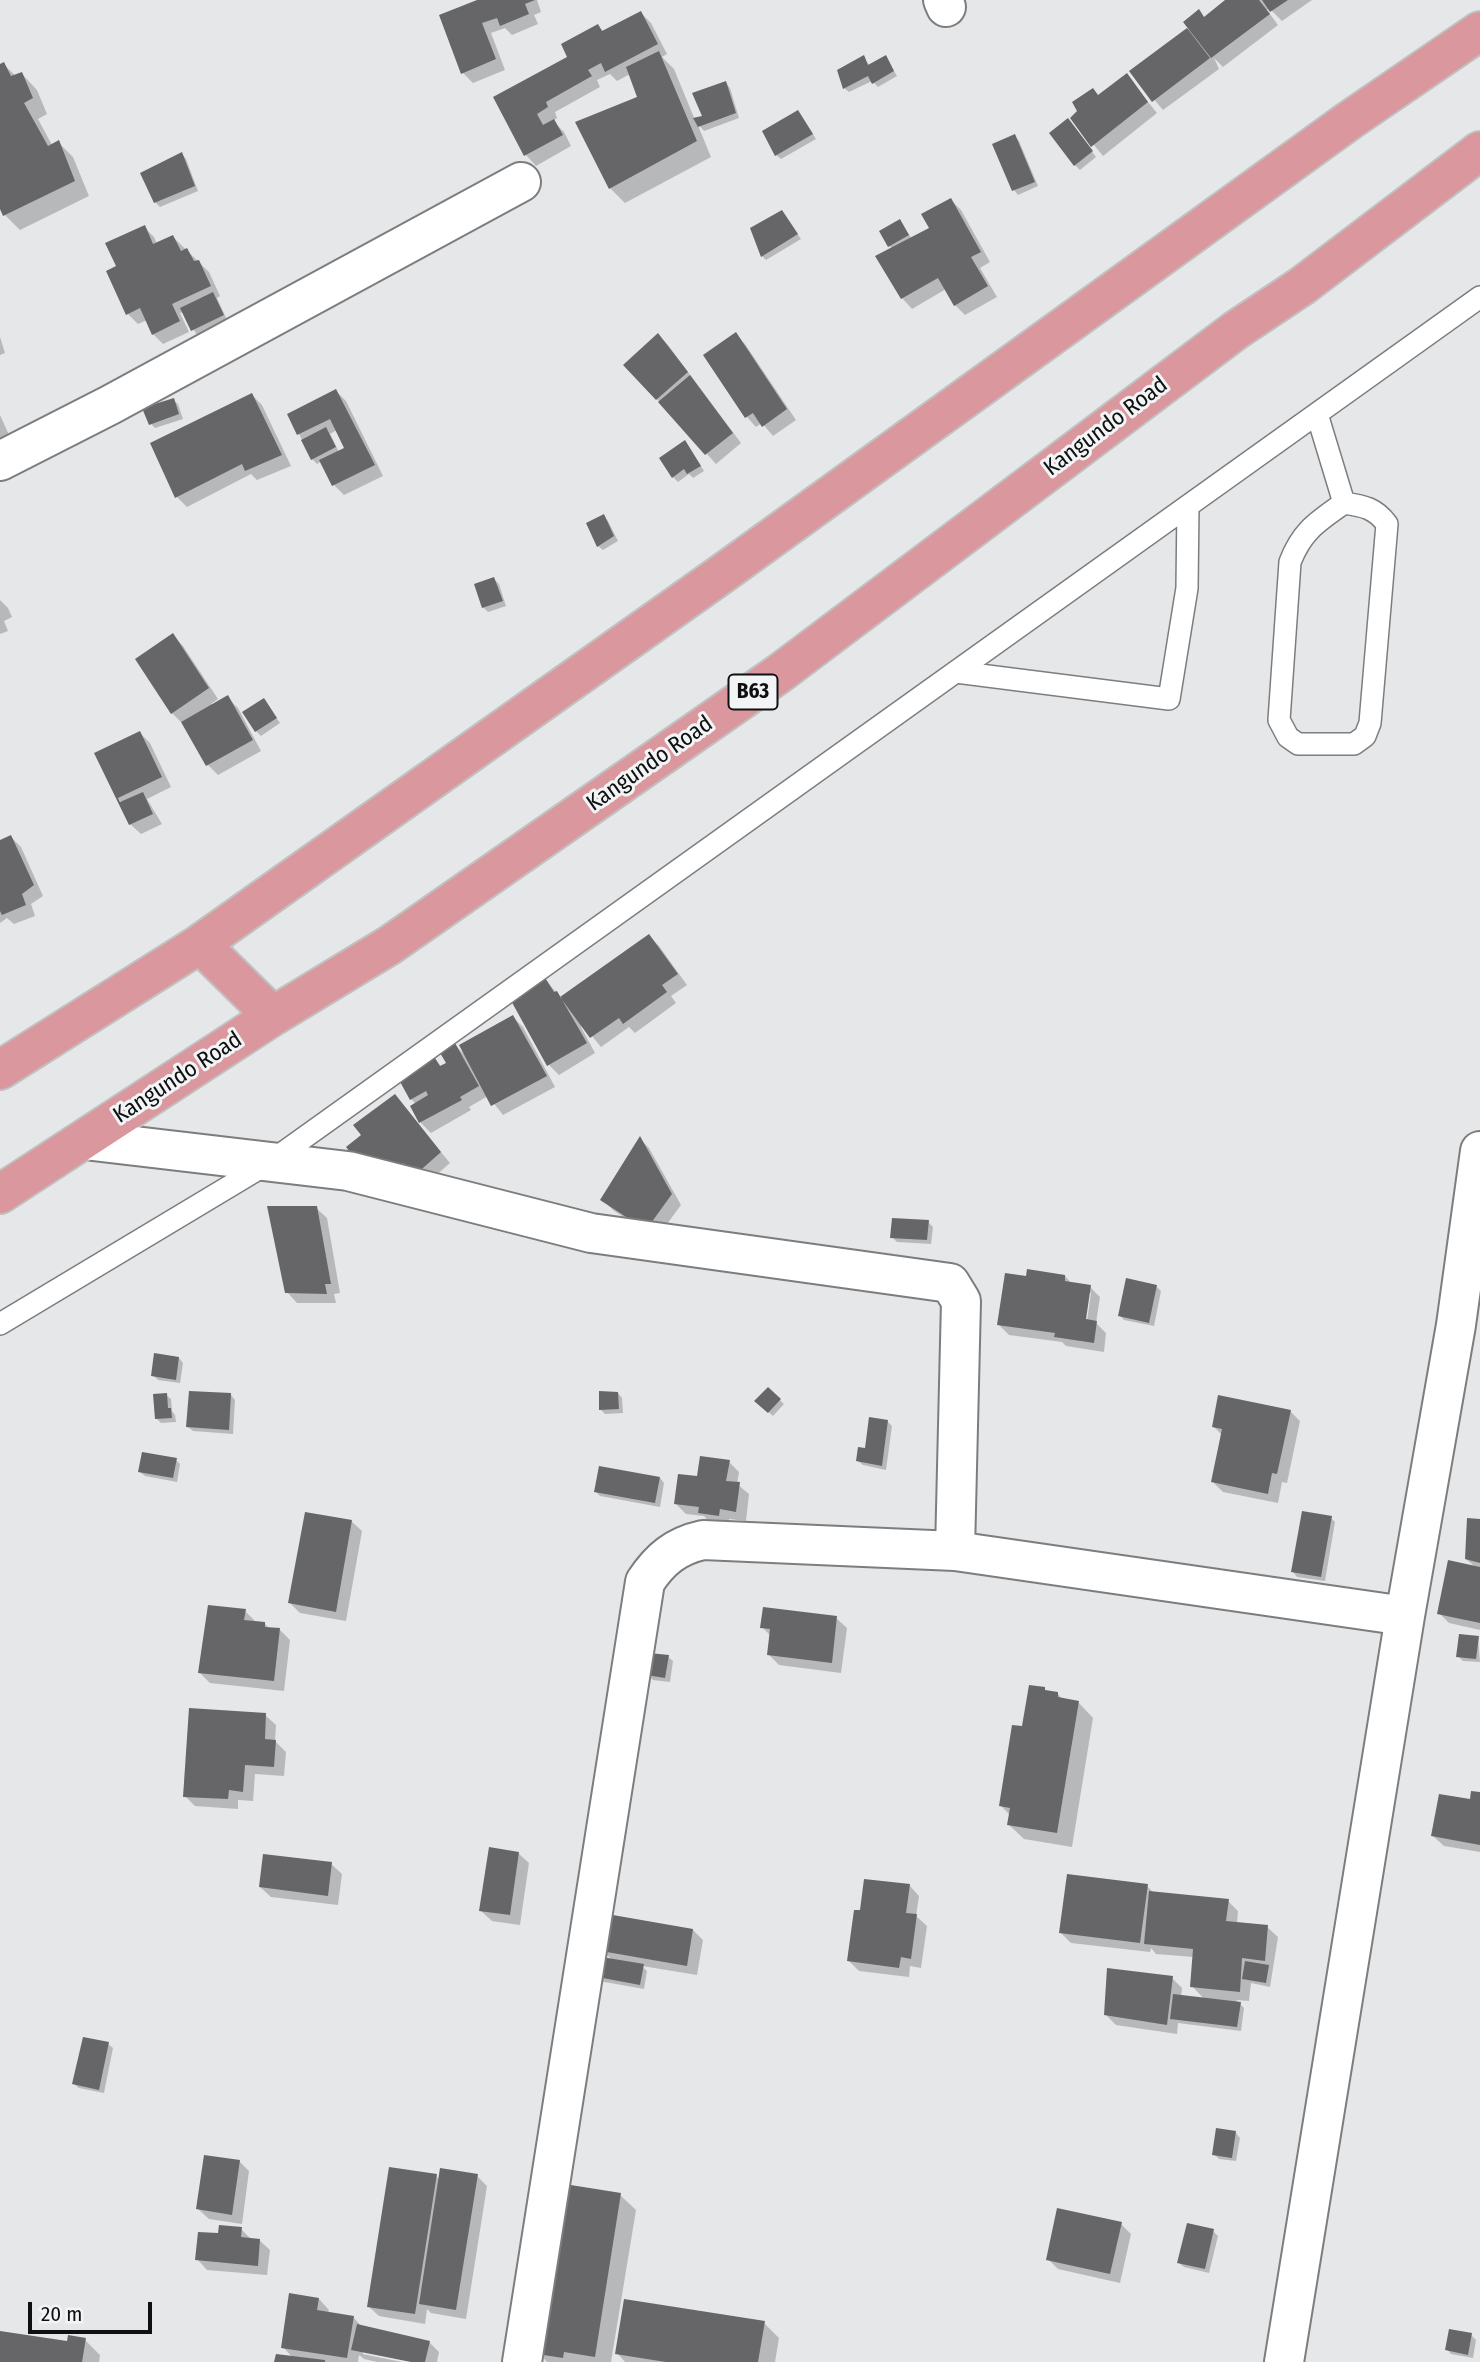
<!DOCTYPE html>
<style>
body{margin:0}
#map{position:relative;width:1480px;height:2362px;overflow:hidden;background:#e5e7e9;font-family:"Fira Sans Condensed",sans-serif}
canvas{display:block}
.scale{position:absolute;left:28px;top:2302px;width:124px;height:32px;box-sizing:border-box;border:4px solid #0f1010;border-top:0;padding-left:9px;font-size:21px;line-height:24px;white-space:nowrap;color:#0f1010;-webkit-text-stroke:5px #f2f4f6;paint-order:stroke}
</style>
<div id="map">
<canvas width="1480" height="2362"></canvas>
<div class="scale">20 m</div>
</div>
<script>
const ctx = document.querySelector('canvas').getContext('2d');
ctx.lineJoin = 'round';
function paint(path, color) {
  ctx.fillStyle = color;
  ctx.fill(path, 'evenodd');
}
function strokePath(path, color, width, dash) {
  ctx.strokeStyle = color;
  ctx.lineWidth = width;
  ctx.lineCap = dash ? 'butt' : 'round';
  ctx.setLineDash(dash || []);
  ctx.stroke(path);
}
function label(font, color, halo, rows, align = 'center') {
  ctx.font = font + ' "Fira Sans Condensed",sans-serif';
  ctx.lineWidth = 6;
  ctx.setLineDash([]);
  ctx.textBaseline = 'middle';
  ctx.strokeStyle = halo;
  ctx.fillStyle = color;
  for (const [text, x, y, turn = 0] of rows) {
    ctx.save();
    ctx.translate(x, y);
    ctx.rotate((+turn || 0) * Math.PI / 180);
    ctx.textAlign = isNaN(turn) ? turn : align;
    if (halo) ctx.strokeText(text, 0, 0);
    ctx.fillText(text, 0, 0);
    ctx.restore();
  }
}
paint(new Path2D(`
 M482,0H537L541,12L534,15L538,24L512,35L505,28L491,33L505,70L473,83L463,73Z
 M1227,0H1312L1282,21L1269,8L1267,10L1278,25L1223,67L1214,58L1219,69L1163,110L1131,72L1190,28L1199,12L1205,18Z
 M641,13L651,23L667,54L662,57L674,69L695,120L704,117L726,83L730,88L739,118L704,131L697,123L711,157L625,203L610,188L639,98L630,74L617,81L610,74L597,80L600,87L555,112L557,118L553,121L564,132L571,146L536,166L526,155L495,98L570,58L598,26L604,32Z
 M863,57L870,66L886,57L897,76L878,87L872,81L849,92L844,88Z
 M3,64L16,76L22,74L37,90L47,114L38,119L52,145L58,142L73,157L89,196L20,230L5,215L0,205V66Z
 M1127,76L1157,113L1103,156L1072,118Z
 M802,117L816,139L781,159L776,155Z
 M1072,125L1096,157L1080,170L1075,165Z
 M1015,136L1019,141L1038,186L1018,195L1014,190Z
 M182,154L186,159L198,191L160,207L155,202Z
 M951,200L961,210L990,262L980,268L997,297L965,315L955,305L946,289L912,309L902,298L892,248L889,246L900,221L912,239L931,228Z
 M782,212L801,239L766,260L762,256Z
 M144,227L154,237L157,244L173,237L209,272L220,296L217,298L227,320L197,335L183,312L180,313L189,332L163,344L153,334L147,320L138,324L128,314L108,271L119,266Z
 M735,334L745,344L796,420L773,436L762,423L756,427L746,416Z
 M658,335L668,345L741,443L716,464L626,365Z
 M0,337L5,353L0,355Z
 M336,391L346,401L383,476L344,495L334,485L322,461L317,464L312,459L289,415ZM337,430L347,448L339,452L330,434Z
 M252,395L262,405L291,466L257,480L251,474L187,507L177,497Z
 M173,400L178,404L183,419L155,428L151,424Z
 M0,415L19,457L0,466Z
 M689,447L704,471L693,478L689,474L678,482L673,477Z
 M604,516L608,521L618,541L603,550L598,546Z
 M494,579L499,584L506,606L488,612L483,607Z
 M0,600L8,608L12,617L4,621L8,631L0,634Z
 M173,635L183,646L218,699L211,704L213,706L228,698L238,708L261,751L218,775L208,765L184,722L182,723L172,713L137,659Z
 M264,700L280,723L261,736L256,731Z
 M140,733L150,743L171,787L147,799L162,824L141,834L130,824L120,804L122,803L118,798L97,754Z
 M11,837L21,847L43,896L31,904L35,916L14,924L7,918L0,923V842Z
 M649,936L659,946L687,985L671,996L676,1003L635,1033L629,1027L601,1047L583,1025L581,1027L595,1053L559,1075L549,1065L511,997L544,978L561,998Z
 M513,1017L523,1027L555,1087L503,1115L488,1096L469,1107L471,1110L431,1133L421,1123L412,1106L416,1104L411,1099L435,1060L442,1067L448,1064L455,1045L464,1054Z
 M395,1096L450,1163L425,1185L401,1182L363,1136Z
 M640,1139L649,1148L681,1205L656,1239L613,1210L603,1200Z
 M316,1208L327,1218L340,1293L334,1294L336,1303H297L287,1292Z
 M928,1222L933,1227L931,1244L897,1242L892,1237Z
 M1065,1276L1072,1284L1090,1287L1100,1297L1096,1323L1106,1333L1104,1352L1066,1346L1062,1342L1009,1335L999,1325L1028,1277ZM1088,1293H1091L1086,1328H1083Z
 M1156,1286L1161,1291L1154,1326L1124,1320L1119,1315Z
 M179,1358L183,1363L180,1383L158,1380L153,1375Z
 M768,1389L784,1404L773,1416L757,1401Z
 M618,1393L622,1398L623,1413L605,1414L600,1409Z
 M166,1395L171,1399L172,1411L175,1415L176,1422L161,1423L156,1418Z
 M231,1395L235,1400L233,1434L193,1431L188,1427Z
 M1290,1411L1300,1421L1287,1483L1282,1482L1278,1503L1223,1492L1213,1482L1223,1436L1214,1427Z
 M887,1421L892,1426L886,1470L863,1465L858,1461Z
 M176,1460L180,1464L177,1482L145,1476L140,1472Z
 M729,1462L739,1472L737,1484L749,1494L746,1521L729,1519V1525L710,1523L704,1516L686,1514L676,1504L698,1478Z
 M660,1478L664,1483L660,1507L600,1496L596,1492Z
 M1331,1518L1335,1522L1325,1581L1297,1577L1293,1572Z
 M351,1521L362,1531L346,1621L300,1613L290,1603Z
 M1480,1521V1630L1449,1623L1439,1613L1475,1567L1466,1559Z
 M245,1611L255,1621L265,1624L270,1629L280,1630L290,1640L284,1691L210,1683L200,1673Z
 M836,1618L847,1628L841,1673L779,1665L769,1655L771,1636L762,1627Z
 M1478,1637L1480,1662L1463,1661L1458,1656Z
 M668,1657L673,1661L670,1682L653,1680L648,1675Z
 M1044,1689L1047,1692L1058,1694L1063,1700L1078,1702L1093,1718L1072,1847L1024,1839L1008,1824L1010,1815L1001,1806L1023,1728Z
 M265,1715L276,1725L275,1741L286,1752L284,1776L255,1774L253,1801L238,1800V1809L195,1806L185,1796Z
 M1480,1794V1852L1444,1846L1433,1836Z
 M518,1853L529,1863L520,1925L492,1921L481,1911Z
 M331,1864L342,1874L338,1905L271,1897L260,1887Z
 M909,1885L919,1896L916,1916L927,1926L921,1968L910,1966L909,1977L859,1971L849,1961L862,1912Z
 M1147,1886L1154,1893L1228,1901L1238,1911L1237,1924L1267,1927L1278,1937L1270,1987L1251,1983L1249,2001L1236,2000L1244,2008L1241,2031L1178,2023L1177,2034L1116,2025L1106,2015L1172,1978L1182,1988L1181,1997L1205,2000L1192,1986L1194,1957L1156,1954L1151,1948L1150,1952L1071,1943L1061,1933Z
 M693,1930L703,1940L697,1975L642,1966L647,1971L644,1989L599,1981L613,1961L602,1950Z
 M108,2044L113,2048L104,2093L79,2088L74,2084Z
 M1236,2133L1240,2138L1236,2161L1219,2159L1214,2154Z
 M239,2161L249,2171L242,2224L209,2219L198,2209Z
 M436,2176L440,2180L477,2176L487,2186L466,2319L431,2313L427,2309L425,2324L379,2316L368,2306Z
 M620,2195L636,2210L611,2362H547L539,2353Z
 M1121,2224L1131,2234L1120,2283L1058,2269L1048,2259Z
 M241,2229L252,2240H259L270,2250L267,2275L207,2270L197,2259L219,2235Z
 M1213,2231L1218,2236L1209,2273L1184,2267L1179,2263Z
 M319,2299L329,2310L328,2313L353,2317L362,2327L429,2342L439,2352L437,2362H419L363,2350V2354L402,2362H377L364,2359L359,2355L358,2362H276L293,2358L283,2347Z
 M764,2323L779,2338L775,2362H625L617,2353Z
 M0,2333L69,2343L85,2340L100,2355L99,2362H0Z
 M1471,2335L1476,2340L1473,2358L1451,2354L1447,2349Z`), '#0003');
paint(new Path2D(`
 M477,0H535L525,4L529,14L500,26L497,18L482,23L496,59L461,74L439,15Z
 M1225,0H1259L1270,14L1211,58L1183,22L1199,9L1204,17Z
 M1262,0H1288L1270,12Z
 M641,11L658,44L605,72L601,63L588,70L592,76L546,102L548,107L537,114L543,125L554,119L563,135L524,156L493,97L567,57L561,44L598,24L602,31Z
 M1187,28L1210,58L1152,102L1129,71Z
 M659,51L697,141L609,189L575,122L637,97L626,67Z
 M864,55L868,65L886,55L894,71L872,84L868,76L843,89L837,70Z
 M4,62L11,76L22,72L33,98L24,103L48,146L59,140L75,181L3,216L0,209V64Z
 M1127,73L1148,102L1091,147L1070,118L1077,111L1072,102L1093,88L1098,95Z
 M726,81L736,113L698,127L693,118L702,116L692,93Z
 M798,110L813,134L775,156L762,131Z
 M1068,118L1093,151L1074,166L1049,133Z
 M1015,134L1035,182L1012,191L992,144Z
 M182,152L195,186L154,203L140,173Z
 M951,198L981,252L971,257L988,286L954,306L938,278L901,299L875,256L929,228L921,214Z
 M782,210L798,234L761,257L750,228Z
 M900,219L909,235L888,247L879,231Z
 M145,225L153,244L173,235L181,251L187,248L194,261L199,260L211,286L172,304L180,321L152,335L140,308L126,315L106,271L116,266L105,243Z
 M213,292L224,315L191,331L180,308Z
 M736,332L787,409L762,427L753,413L745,418L703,355Z
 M658,333L688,372L656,400L623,365Z
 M690,375L733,433L705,455L658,402Z
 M336,389L375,465L332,486L319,460L344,448L330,419L297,435L287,414Z
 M252,393L282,455L245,471L242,464L175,498L150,443Z
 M174,398L179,414L149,425L142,408Z
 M326,427L336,447L311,460L301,440Z
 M685,440L701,466L687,474L684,469L672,478L659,458Z
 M604,514L614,536L597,547L586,523Z
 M494,577L503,601L482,608L474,584Z
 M173,633L209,688L171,714L135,659Z
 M228,695L253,740L206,766L181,722Z
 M264,698L277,718L255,732L242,712Z
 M140,731L162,777L118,798L120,802L143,792L153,814L129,825L94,753Z
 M11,835L34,885L22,894L26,905L2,915L0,911V840Z
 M649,934L678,974L662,985L667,992L623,1024L619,1018L590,1038L560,997Z
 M544,976L554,992L557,991L587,1043L547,1066L509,997Z
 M513,1015L547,1076L491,1106L459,1045Z
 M455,1043L479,1086L460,1097L462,1100L419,1123L410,1106L428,1095L426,1091L410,1100L398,1078L435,1058L440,1066L446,1063L439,1051Z
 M395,1094L441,1152L414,1176L403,1163L389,1173L365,1171L346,1147L361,1135L353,1125Z
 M640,1136L672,1194L646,1230L600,1200Z
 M267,1206H317L331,1284H325L327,1294L285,1293Z
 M892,1218L929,1220L927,1240L890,1238Z
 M1027,1269L1065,1275V1281L1091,1285L1086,1319L1097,1321L1094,1343L1054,1337L1055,1333L997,1325L1005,1273L1026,1276Z
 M1126,1278L1157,1285L1149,1323L1118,1316Z
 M154,1353L179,1357L176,1380L151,1376Z
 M768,1387L781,1399L768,1413L754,1401Z
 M189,1391L231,1393L229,1430L186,1427Z
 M599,1391L618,1392L619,1409L599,1410Z
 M167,1393L168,1408H171L172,1418L155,1419L153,1394Z
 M1218,1395L1291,1410L1277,1474L1272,1473L1268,1494L1211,1482L1222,1429L1212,1427Z
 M869,1417L888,1420L882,1466L856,1461L858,1447L865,1448Z
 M142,1452L177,1458L173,1478L138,1472Z
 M700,1456L730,1460L726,1481L740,1482L736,1512L720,1509L719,1516L698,1513L699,1507L674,1504L678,1474L697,1476Z
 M599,1466L660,1477L655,1503L594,1492Z
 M1302,1511L1332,1516L1321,1577L1291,1572Z
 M305,1512L352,1520L336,1612L288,1603Z
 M1467,1518L1480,1519V1563L1465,1559Z
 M1448,1560L1480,1567V1623L1437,1614Z
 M208,1605L246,1609L244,1620L265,1622V1627L280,1628L274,1681L198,1673Z
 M763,1607L837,1616L832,1663L767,1655L770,1629L760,1628Z
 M1459,1634L1479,1636L1476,1659L1456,1657Z
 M649,1653L669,1655L665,1678L646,1675Z
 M1029,1685L1045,1687V1690L1058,1692V1697L1079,1701L1057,1833L1007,1825L1010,1808L999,1806L1012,1725L1022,1726Z
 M189,1708L266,1713L265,1739L276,1740L274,1767L245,1765L243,1792L229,1790L228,1799L183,1797Z
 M1471,1791L1480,1792V1845L1431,1836L1439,1794L1470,1799Z
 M489,1847L519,1852L510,1915L479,1911Z
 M263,1854L332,1862L328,1896L259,1887Z
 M1067,1874L1148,1884L1140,1943L1059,1933Z
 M864,1879L910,1884L906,1913L917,1914L911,1959L901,1957L899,1968L847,1961L854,1910H860Z
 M1149,1891L1229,1899L1226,1921L1268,1925L1265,1961L1242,1958L1240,1992L1190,1987L1193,1949L1144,1944Z
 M607,1914L693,1929L687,1966L601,1951Z
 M596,1956L644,1964L640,1985L592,1976Z
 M1245,1961L1269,1965L1266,1983L1242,1979Z
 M1107,1968L1173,1976L1167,2025L1104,2015Z
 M1173,1994L1241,2002L1237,2027L1170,2019Z
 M83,2037L109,2042L99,2090L72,2084Z
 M1216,2128L1236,2131L1232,2158L1212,2155Z
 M204,2155L240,2160L232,2215L196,2209Z
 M389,2167L437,2174L415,2314L367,2307Z
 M440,2168L478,2174L456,2310L419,2304Z
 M558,2183L621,2193L595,2357L564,2352L563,2358L537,2354Z
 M1057,2208L1122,2222L1110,2274L1046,2260Z
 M1187,2223L1214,2229L1205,2269L1177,2263Z
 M219,2225L242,2227L241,2237L260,2239L258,2266L195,2260L198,2232L218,2233Z
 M289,2293L319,2298L317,2310L354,2316L347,2358L281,2348Z
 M624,2299L765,2321L758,2362H666L615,2354Z
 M357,2324L430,2341L425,2362H411L351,2350Z
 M1449,2329L1472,2333L1468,2355L1445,2350Z
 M0,2331L67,2341L68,2335L86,2338L82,2362H0Z
 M276,2354L325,2360V2362H274Z`), '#666567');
const service = new Path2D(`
 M1317,414L1344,503C1317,522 1302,531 1290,562L1279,720L1288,737L1298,744H1354L1365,736L1370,723L1387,524C1375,508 1364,506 1344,503
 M956,672L1169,699L1187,588L1188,506
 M0,1324L270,1162L1480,297`);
const minor = new Path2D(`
 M943,0L946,7
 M0,461L110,405L521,182
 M84,1140L348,1171L591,1233L950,1283L961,1301L955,1551
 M522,2362L645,1582C660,1559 676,1546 703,1540L955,1551L1405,1616
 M1284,2362L1405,1616L1456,1325L1480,1151`);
const trunk = new Path2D(`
 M200,944L273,1016
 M0,1070L200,944L726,571L1350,120L1480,31
 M0,1194L273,1016L390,945L780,673L1236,330L1302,286L1480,151`);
strokePath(service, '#7c7d7f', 24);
strokePath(minor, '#7c7d7f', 42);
strokePath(trunk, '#c1c1c1', 42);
strokePath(service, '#fff', 21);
strokePath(minor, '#fff', 38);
strokePath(trunk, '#da989e', 38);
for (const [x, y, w] of [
 [753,692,49]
]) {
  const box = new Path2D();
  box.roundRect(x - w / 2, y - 17.5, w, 35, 5);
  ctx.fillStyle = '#f2f4f6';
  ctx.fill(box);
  strokePath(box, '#0f1010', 2);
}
label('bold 21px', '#0f1010', null, [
 ["B63",753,692]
]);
label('23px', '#0f1010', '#f2f4f6', [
 ["Kangundo Road",1106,427,-37],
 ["Kangundo Road",650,764,-35],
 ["Kangundo Road",178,1078,-33]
]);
</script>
